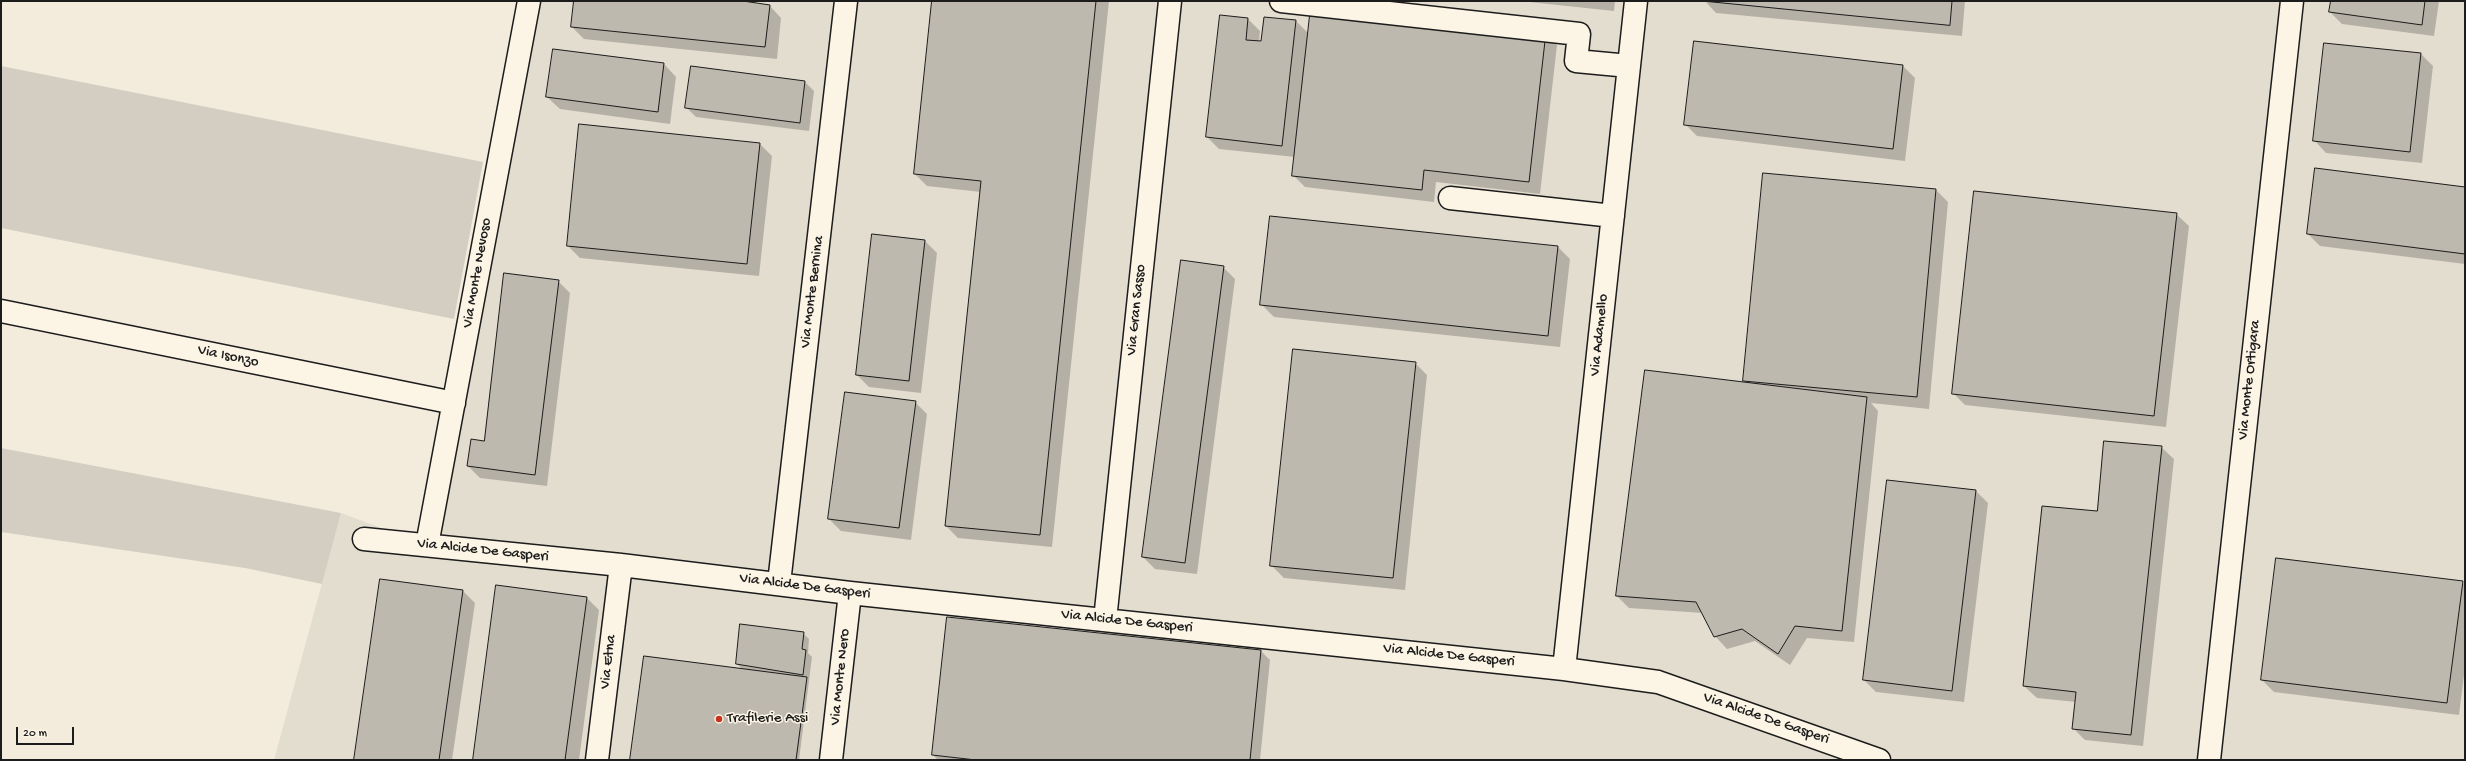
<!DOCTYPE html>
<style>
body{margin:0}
#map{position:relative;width:2466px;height:761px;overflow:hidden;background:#f3ecdd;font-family:"Gochi Hand",sans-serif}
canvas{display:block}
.frame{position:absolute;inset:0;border:2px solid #1c1c1c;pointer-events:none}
.scale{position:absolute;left:16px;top:727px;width:58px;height:18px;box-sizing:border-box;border:2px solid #1c1c1c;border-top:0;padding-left:5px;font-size:12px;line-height:14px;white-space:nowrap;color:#1c1c1c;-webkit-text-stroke:3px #fcf5e5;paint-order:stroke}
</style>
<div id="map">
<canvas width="2466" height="761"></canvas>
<div class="frame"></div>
<div class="scale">20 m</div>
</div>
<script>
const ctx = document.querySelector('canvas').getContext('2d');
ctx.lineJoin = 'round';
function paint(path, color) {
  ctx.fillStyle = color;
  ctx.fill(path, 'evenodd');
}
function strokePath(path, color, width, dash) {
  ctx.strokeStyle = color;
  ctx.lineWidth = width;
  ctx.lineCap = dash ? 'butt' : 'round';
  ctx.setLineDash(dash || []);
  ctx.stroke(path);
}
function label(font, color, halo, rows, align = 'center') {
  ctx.font = font + ' "Gochi Hand",sans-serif';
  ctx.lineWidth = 3;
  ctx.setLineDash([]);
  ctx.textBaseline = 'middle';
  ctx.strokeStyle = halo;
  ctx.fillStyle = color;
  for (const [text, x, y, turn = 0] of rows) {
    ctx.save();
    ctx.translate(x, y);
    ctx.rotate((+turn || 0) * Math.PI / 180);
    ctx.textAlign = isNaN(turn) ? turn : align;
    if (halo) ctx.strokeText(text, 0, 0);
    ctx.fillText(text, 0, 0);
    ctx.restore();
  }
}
paint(new Path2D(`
 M529,1H2465V760H274L341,513L427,545Z`), '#e3ddcf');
paint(new Path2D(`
 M1,66L483,162L454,319L1,228Z
 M1,448L341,513L322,584L245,568L1,532Z`), '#d3cec1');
paint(new Path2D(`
 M575,1H756V4L769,5L781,18L777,59L584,39L572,27Z
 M933,1H1109L1052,547L958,538L946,526L981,192L927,186L915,174Z
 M1520,1H1615L1614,11Z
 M1705,1H1965L1962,36L1716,13Z
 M2332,1H2439L2434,36L2342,24L2330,12Z
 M1248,19L1260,31L1259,42H1262L1296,21L1309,34L1545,33L1557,45L1540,194L1436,182L1434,202L1305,187L1293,175L1295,157L1219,149L1207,137Z
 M554,50L664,64L676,77L670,124L560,109L547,97Z
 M2421,54L2433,66L2422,163L2326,153L2314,140Z
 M1903,66L1915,78L1905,161L1697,136L1685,124Z
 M805,82L814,91L809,131L696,117L687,108Z
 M760,144L772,156L759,276L580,258L568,246Z
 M2465,188V264L2320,246L2308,234Z
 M1936,190L1948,202L1929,409L1871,403L1878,411L1854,642L1807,638L1790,665L1755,641L1727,649L1715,636L1703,613L1629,608L1617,596L1747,384L1744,381Z
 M2176,214L2189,226L2166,427L1965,405L1953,393Z
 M925,241L937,253L921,393L869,387L857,375Z
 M1558,247L1570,259L1560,347L1274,317L1262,305Z
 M1223,267L1235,279L1197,574L1155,569L1143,557Z
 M558,281L570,293L547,486L480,478L468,466L485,442Z
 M1415,363L1427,375L1405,590L1284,578L1271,565Z
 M915,402L927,414L911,540L841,531L829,519Z
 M2161,447L2174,459L2143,746L2085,740L2073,728L2076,702L2037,698L2024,686L2098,512Z
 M1976,491L1988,503L1964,702L1876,692L1864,680Z
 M2462,582L2465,585V667L2459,715L2274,692L2262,680Z
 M463,591L475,603L452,760H355Z
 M587,598L599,610L579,760H474Z
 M803,633L809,639L808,653L812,657L799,760H631L743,670L737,664Z
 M1261,651L1270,660L1260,760H938L933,755Z`), '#0003');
const building = new Path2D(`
 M574,1H743L770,5L765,47L571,27Z
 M932,1H1096L1040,535L945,526L981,181L914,174Z
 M1703,1H1952L1950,25Z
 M2331,1H2425L2422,25L2329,12Z
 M1311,6L1546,32L1529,182L1424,170L1422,190L1292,176Z
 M1220,15L1248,18L1246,40L1261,41L1264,17L1296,20L1282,146L1206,137Z
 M1694,41L1903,65L1893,149L1684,125Z
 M2324,43L2421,53L2410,152L2313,141Z
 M553,49L664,63L658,112L546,97Z
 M691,66L805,81L800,123L685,108Z
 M579,124L760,143L747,264L567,246Z
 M2315,168L2465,187V254L2307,234Z
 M1763,173L1936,189L1917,397L1743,381Z
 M1974,191L2177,213L2154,416L1952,394Z
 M1270,216L1558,246L1548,336L1260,305Z
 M872,234L925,240L909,381L856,375Z
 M1181,260L1224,266L1185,563L1142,557Z
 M504,273L559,280L535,475L467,466L471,439L484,441Z
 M1293,349L1416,362L1393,578L1270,566Z
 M1645,370L1867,397L1842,631L1795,626L1778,654L1742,629L1714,637L1696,602L1616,596Z
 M845,392L916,401L899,528L828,519Z
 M2104,441L2162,446L2131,735L2072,729L2076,692L2023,686L2042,506L2097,511Z
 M1887,480L1976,490L1952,691L1863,680Z
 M2276,558L2463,581L2447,703L2261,680Z
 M380,579L463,590L439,760H354Z
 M496,585L587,597L565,760H473Z
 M947,617L1261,650L1250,760H976L932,755Z
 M740,624L804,632L802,649L806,650L803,675L736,664Z
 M644,656L807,677L796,760H630Z`);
paint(building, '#beb9ae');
strokePath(building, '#1c1c1c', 1);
const minor = new Path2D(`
 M1281,1L1579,34L1576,61L1629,66
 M1450,198L1613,216
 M1,311L454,403
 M364,539L621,565L850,593L1564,669L1658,682L1879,760
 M427,545L529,1
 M779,583L846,1
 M1105,620L1170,1
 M1564,669L1636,1
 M597,760L621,565
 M831,760L850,593
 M2209,760L2292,1`);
strokePath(minor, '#1c1c1c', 25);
strokePath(minor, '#fcf5e5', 22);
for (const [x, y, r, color] of [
 [719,719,4,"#c8321e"]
]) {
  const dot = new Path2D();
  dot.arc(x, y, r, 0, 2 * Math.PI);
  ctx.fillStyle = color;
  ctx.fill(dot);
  strokePath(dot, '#fcf5e5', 1.5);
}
label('15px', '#1c1c1c', '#fcf5e5', [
 ["Via Monte Nevoso",478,273,-80],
 ["Via Monte Bernina",813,292,-83],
 ["Via Gran Sasso",1137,310,-84],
 ["Via Adamello",1600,335,-84],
 ["Via Isonzo",228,357,12],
 ["Via Monte Ortigara",2250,380,-84],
 ["Via Alcide De Gasperi",483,551,6],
 ["Via Alcide De Gasperi",805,587,7],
 ["Via Alcide De Gasperi",1127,622,6],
 ["Via Alcide De Gasperi",1449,656,6],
 ["Via Etna",609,662,-83],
 ["Via Monte Nero",841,677,-84],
 ["Via Alcide De Gasperi",1766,719,19]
]);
label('15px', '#1c1c1c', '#fcf5e5', [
 ["Trafilerie Assi",727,719]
], 'left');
</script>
